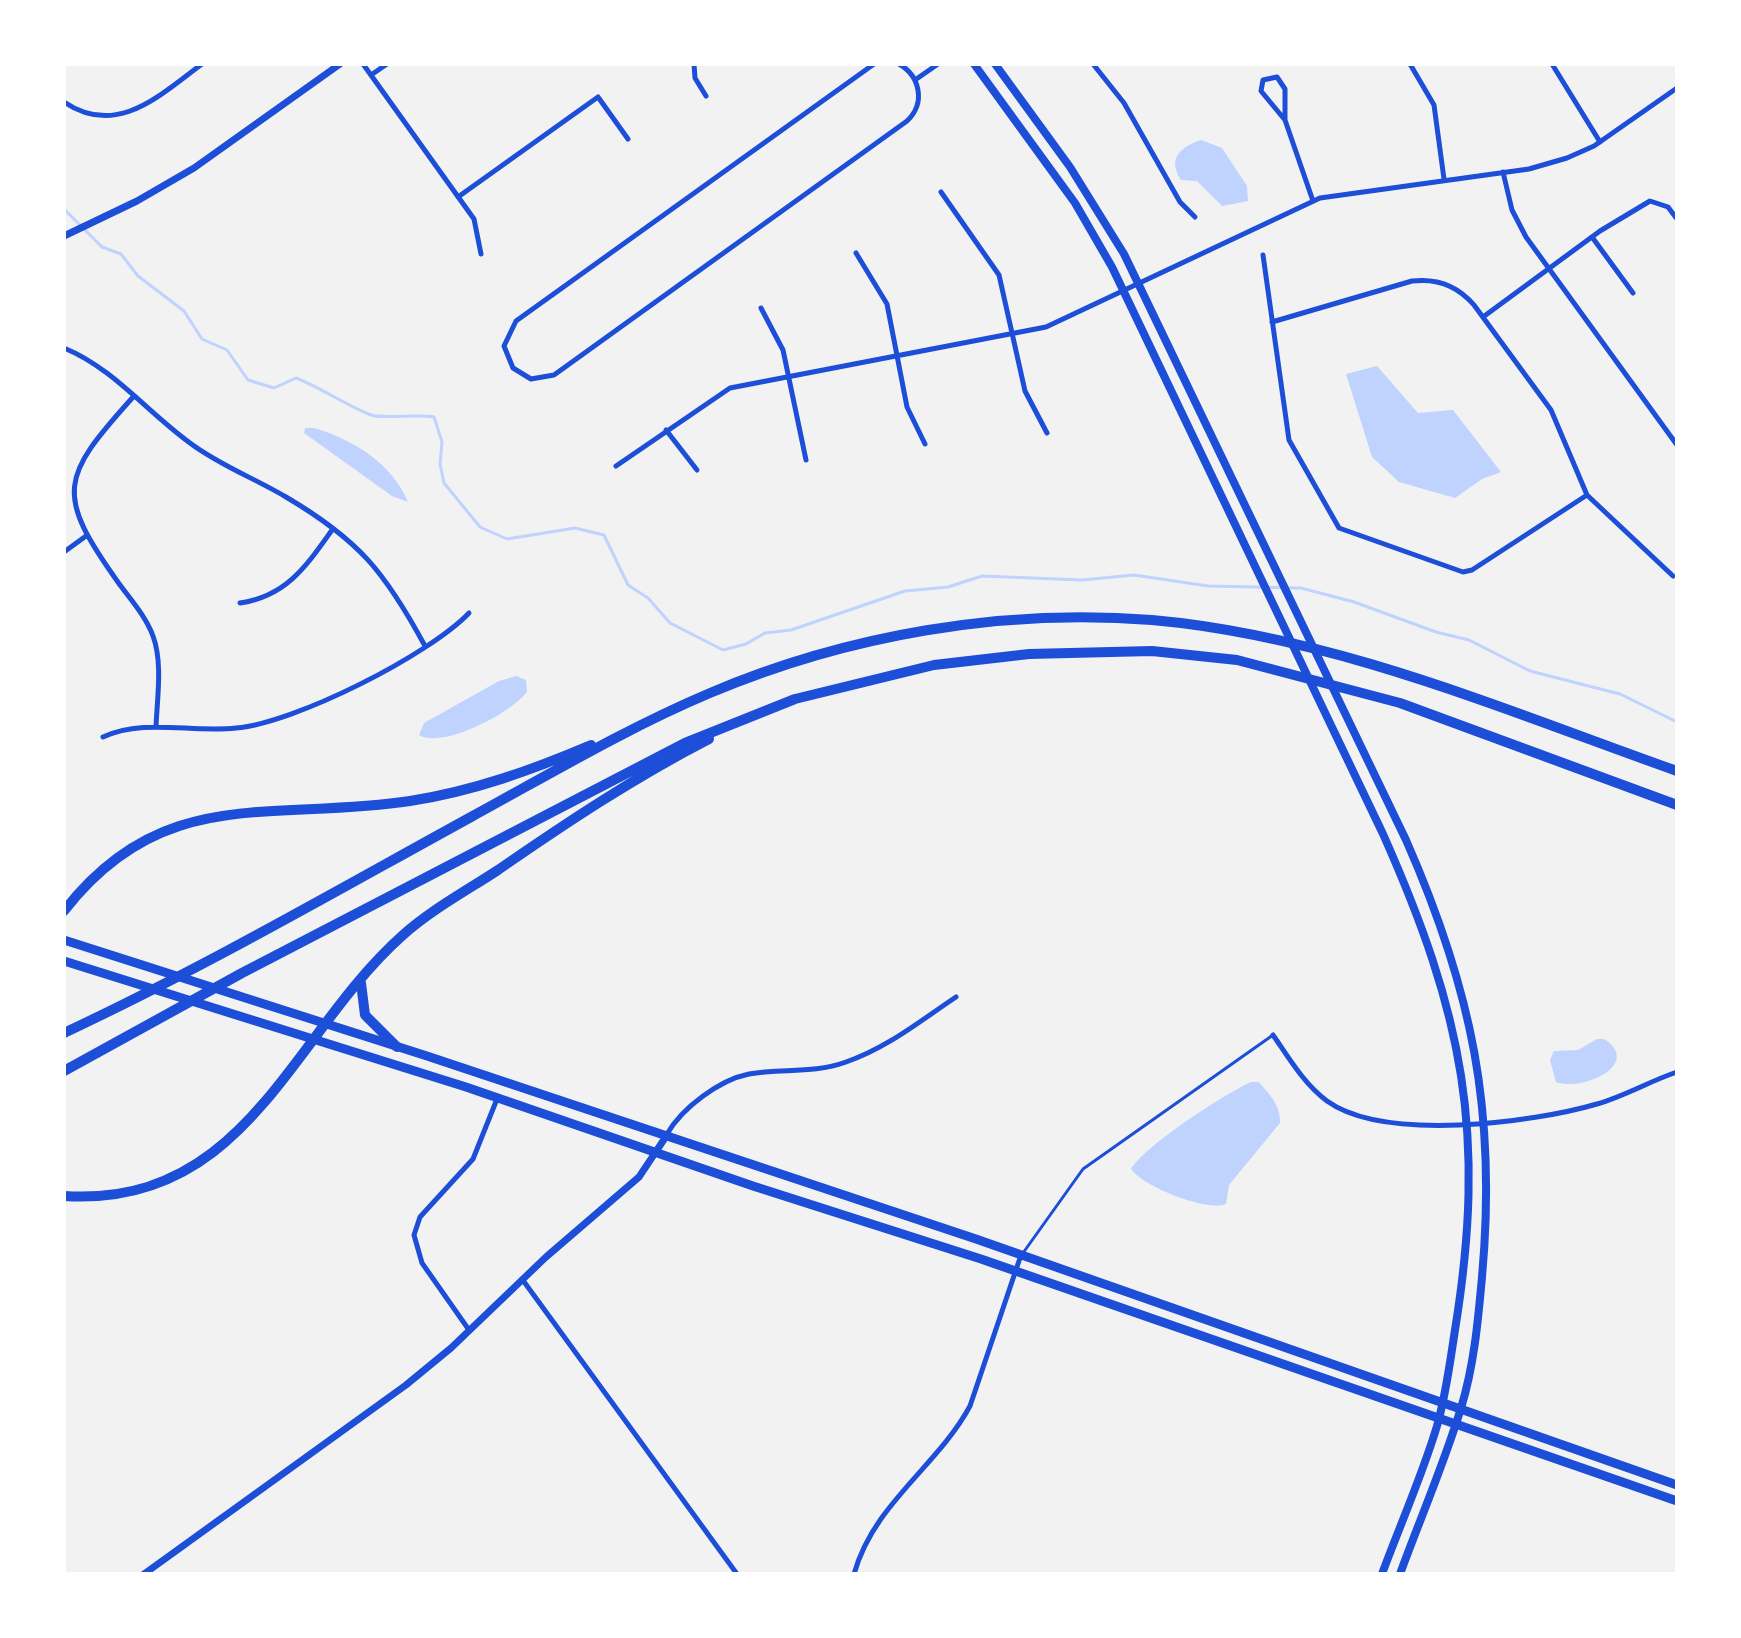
<!DOCTYPE html>
<style>
body{margin:0}
#map{position:relative;width:1741px;height:1638px;overflow:hidden;background:#f2f2f2;font-family:"Exo 2",sans-serif}
canvas{display:block}
.frame{position:absolute;inset:0;border:66px solid #fff;pointer-events:none}
</style>
<div id="map">
<canvas width="1741" height="1638"></canvas>
<div class="frame"></div>
</div>
<script>
const ctx = document.querySelector('canvas').getContext('2d');
ctx.lineJoin = 'round';
function paint(path, color) {
  ctx.fillStyle = color;
  ctx.fill(path, 'evenodd');
}
function strokePath(path, color, width, dash) {
  ctx.strokeStyle = color;
  ctx.lineWidth = width;
  ctx.lineCap = dash ? 'butt' : 'round';
  ctx.setLineDash(dash || []);
  ctx.stroke(path);
}
paint(new Path2D(`
 M1201,140L1222,148L1247,186L1248,201L1222,206L1197,181L1181,180C1167,159 1180,147 1201,140Z
 M1377,366L1418,413L1453,410L1501,472L1482,479L1455,498L1399,482L1372,457L1346,374Z
 M314,428C352,439 392,463 408,502L392,496L304,433L305,428Z
 M516,676L526,680L527,692C511,713 443,749 419,735L424,723L499,681Z
 M1597,1039H1604C1643,1064 1583,1092 1556,1082L1550,1060L1554,1051L1578,1050Z
 M1251,1082H1259C1270,1095 1281,1106 1280,1123L1229,1185L1226,1204C1206,1212 1142,1186 1131,1169C1147,1144 1223,1095 1251,1082Z`), '#bfd3fe');
strokePath(new Path2D(`
 M64,209L102,247L121,254L138,276L184,311L202,339L227,350L248,380L274,388L296,378C322,388 345,405 371,415C381,419 418,414 434,417L442,442L440,464L444,483L480,527L507,539L575,528L604,535L628,585L648,598L670,623L723,650L746,644L765,633L791,630L905,591L948,587L982,576L1082,580L1134,575L1208,586L1301,588L1354,602L1436,632L1469,640L1530,671L1620,694L1677,722`), '#bfd3fe', 3);
strokePath(new Path2D(`
 M1023,1253L1083,1169L1273,1035`), '#1d4ed8', 3);
strokePath(new Path2D(`
 M363,64L474,219L481,254
 M694,64L695,78L706,96
 M874,64L516,321L504,346L513,368L531,379L554,375L907,121C926,103 920,76 899,64
 M1093,64L1124,103L1180,202L1195,217
 M1410,64L1434,105L1444,179
 M1552,64L1600,142
 M371,75L387,64
 M915,80L938,64
 M64,102C117,138 160,95 202,64
 M1285,120L1261,91L1263,80L1277,77L1285,89V120L1313,201
 M1503,172L1512,210L1526,237L1677,445
 M941,192L999,275L1025,391L1047,433
 M458,197L598,97L628,139
 M1592,237L1633,293
 M856,253L887,304L907,407L925,444
 M1263,255L1289,440L1339,528L1463,572L1472,570L1587,495
 M761,308L783,350L806,460
 M1483,317L1600,231L1650,201L1668,207L1677,219
 M1272,322L1412,281C1437,278 1457,285 1474,305L1551,410L1587,495L1673,576
 M64,348C113,368 147,412 190,443C219,465 254,478 286,497C359,540 385,572 425,646
 M134,396C60,478 54,493 120,585C132,601 146,617 153,636C163,663 157,699 156,727
 M666,430L697,470
 M616,466L730,388L1046,327L1320,198L1529,169L1567,158L1594,146L1677,88
 M64,552L86,536
 M240,603C287,596 307,565 332,530
 M103,737C144,718 191,733 236,728C295,723 429,655 469,613
 M1273,1035C1289,1058 1304,1084 1327,1101C1384,1142 1532,1123 1597,1104C1625,1096 1650,1081 1677,1072
 M667,1134C682,1108 719,1080 749,1074C781,1068 813,1074 846,1062C887,1048 920,1021 956,997
 M522,1279L737,1574
 M469,1330L422,1263L414,1235L420,1217L473,1159L497,1099
 M854,1574C874,1503 937,1467 970,1406L1021,1255`), '#1d4ed8', 5);
strokePath(new Path2D(`
 M64,236L137,201L194,168L340,64
 M144,1574L406,1385L451,1348L546,1257L639,1177L665,1138`), '#1d4ed8', 7);
strokePath(new Path2D(`
 M974,64L1075,203L1112,267L1383,834C1463,1014 1487,1133 1455,1330C1450,1362 1446,1395 1437,1426C1422,1476 1400,1525 1382,1574
 M995,64L1070,167L1124,254L1406,840C1472,990 1497,1112 1482,1277C1478,1321 1474,1366 1461,1408C1444,1464 1420,1519 1400,1574`), '#1d4ed8', 8);
strokePath(new Path2D(`
 M64,940L427,1056L976,1239L1677,1485
 M64,961L466,1087L753,1186L981,1259L1677,1501`), '#1d4ed8', 9);
strokePath(new Path2D(`
 M64,911C163,783 273,822 410,801C474,791 532,770 591,745
 M361,983L365,1015L397,1047
 M64,1033C203,968 336,891 471,817C550,774 627,728 710,693C847,635 1003,608 1152,620C1334,636 1507,711 1677,771
 M64,1071L242,973L685,743L795,699L934,665L1029,654L1152,651L1237,660L1400,703L1677,805
 M64,1196C247,1208 291,1034 403,935C431,910 466,891 498,870C566,823 635,777 709,739`), '#1d4ed8', 10);
</script>
